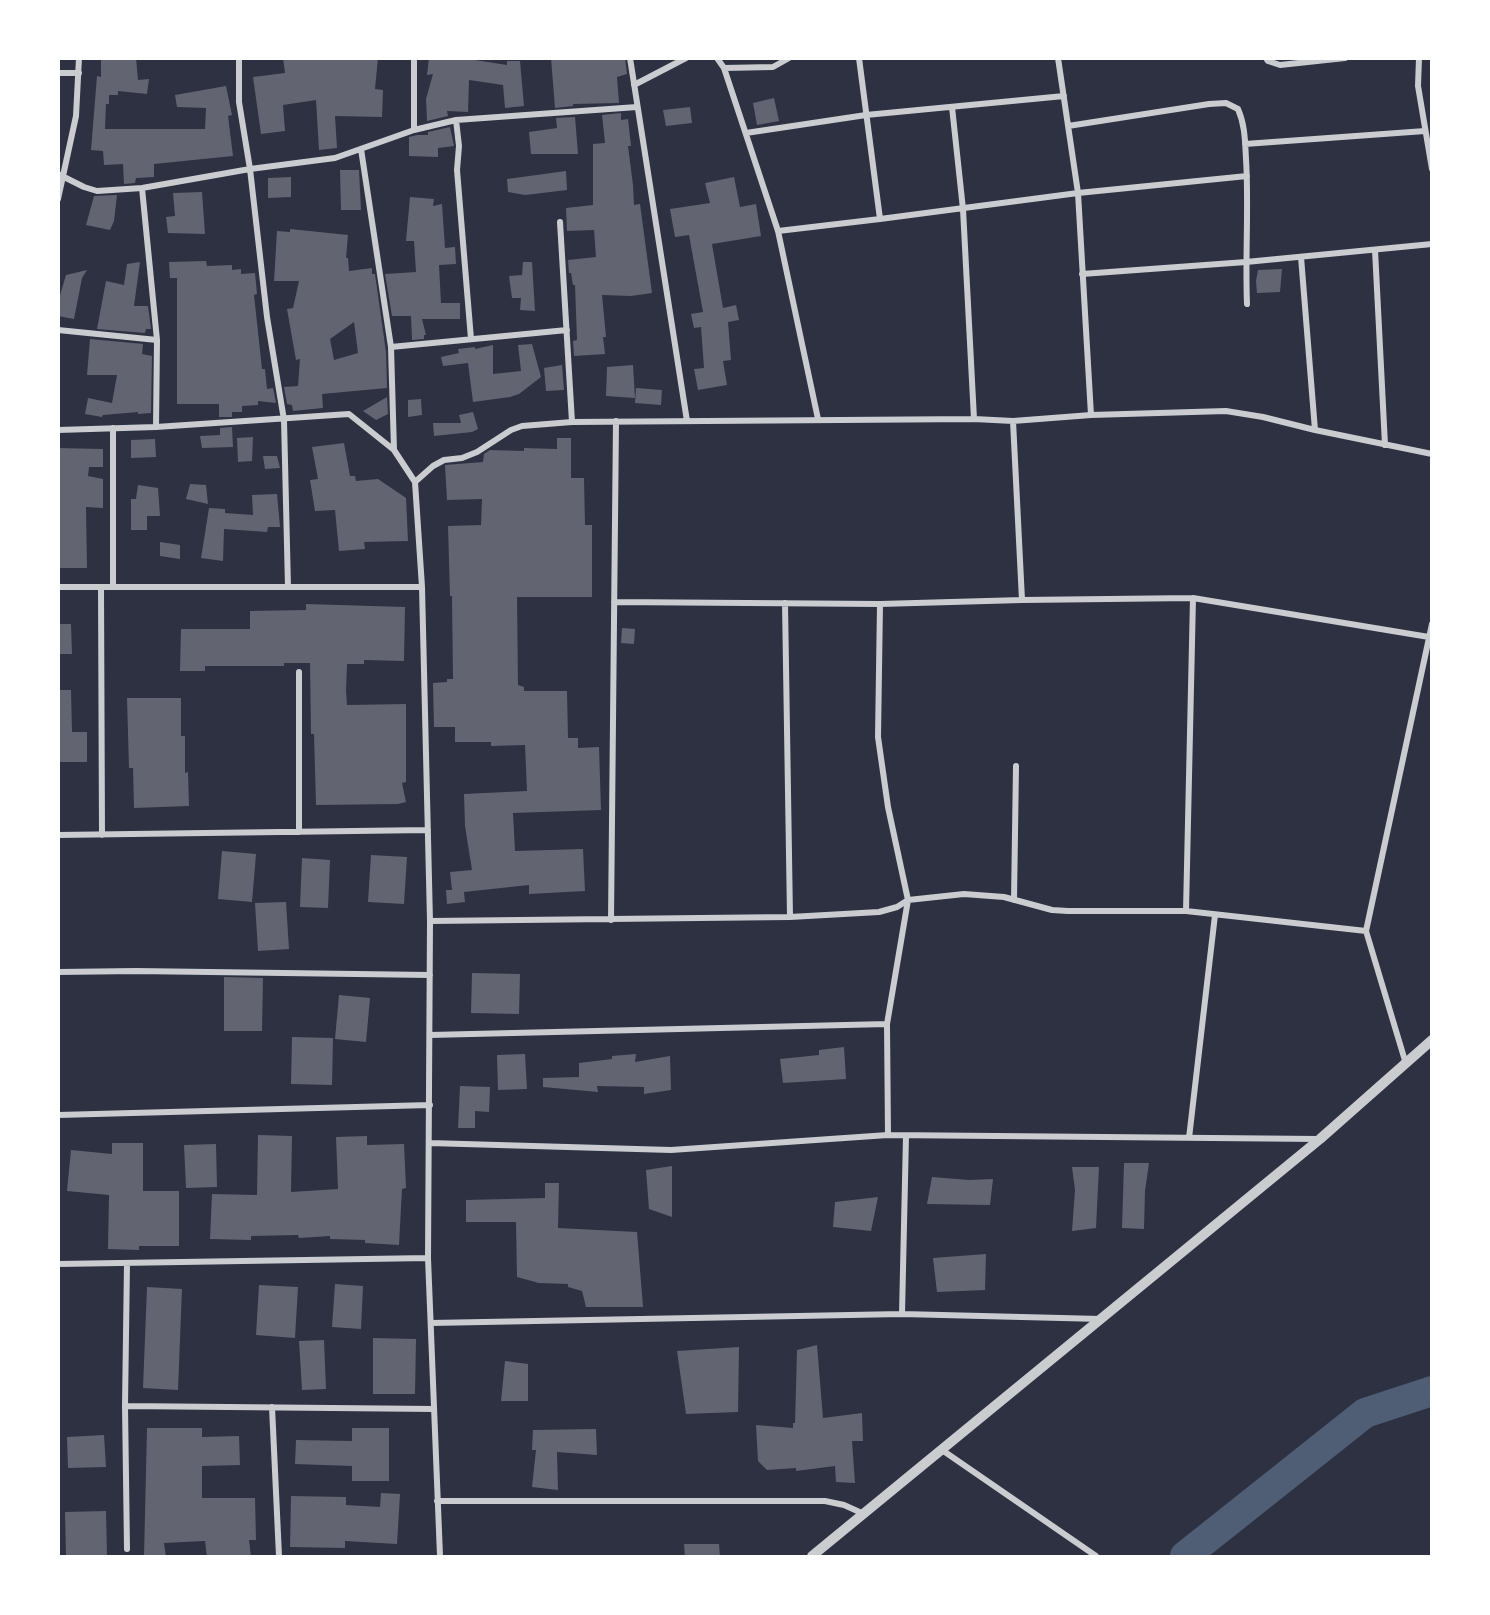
<!DOCTYPE html>
<style>
body{margin:0}
#map{position:relative;width:1490px;height:1615px;overflow:hidden;background:#2d3142;font-family:Roboto,sans-serif}
canvas{display:block}
.frame{position:absolute;inset:0;border:60px solid #fff;pointer-events:none}
</style>
<div id="map">
<canvas width="1490" height="1615"></canvas>
<div class="frame"></div>
</div>
<script>
const ctx = document.querySelector('canvas').getContext('2d');
ctx.lineJoin = 'round';
function strokePath(path, color, width, dash) {
  ctx.strokeStyle = color;
  ctx.lineWidth = width;
  ctx.lineCap = dash ? 'butt' : 'round';
  ctx.setLineDash(dash || []);
  ctx.stroke(path);
}
function paint(path, color) {
  ctx.fillStyle = color;
  ctx.fill(path, 'evenodd');
}
strokePath(new Path2D(`
 M1185,1556L1365,1413L1432,1391`), '#4f5d75', 30);
paint(new Path2D(`
 M101,58H136L138,80L149,79L147,94L118,91V95H109V104H106L105,129H205L206,108L177,107L175,95L226,86L232,115L228,116L233,156L154,164V177L136,178L135,183L124,184L123,164L104,165L103,151L91,150L97,76L101,77Z
 M283,58H378L375,89L383,90L382,117L335,116L337,148L319,150L316,100L283,105L285,131L261,134L253,77L285,73Z
 M429,58H462L507,65V61H520L524,106L505,108L503,85L469,80L468,112L447,111L448,116L427,121L426,99L433,74L427,75Z
 M551,58H625L627,74L617,77L619,103L573,104V106L555,108Z
 M774,98L779,121L757,125L753,103Z
 M690,107L692,123L666,126L663,110Z
 M621,113V120L628,119L631,146H628L633,185L634,205L640,204L652,293L631,296L602,295L606,337H603L605,354L574,356L573,341L577,340L575,285H573L571,273H569L568,260L596,257L594,230L567,231L566,208L593,205V144L605,143L602,115Z
 M575,117L578,154H531L529,132L557,128L556,118Z
 M450,127L454,146L438,148V157L409,156V137L417,135H428V132Z
 M340,170H359L361,210H341Z
 M566,171L567,190L525,195L508,192L507,179Z
 M291,177V197L268,198V178Z
 M734,177L740,207L756,204L761,236L712,244L723,308L736,305L739,320L728,322L731,360L723,361L727,385L698,390L694,369L704,368L701,327L694,328L691,314L703,312L689,235L675,237L670,209L710,203L705,183Z
 M202,192L205,234L168,233L166,217L175,216L173,193Z
 M117,195L114,221L110,230L86,225L94,196Z
 M410,197L434,199L433,206L442,204L445,248L455,247L456,264L439,265L441,303H460V319H422L426,335H424V339L412,340L411,316H392L385,274L416,272L414,241H406Z
 M290,229L348,235L346,258H348L349,271L372,268V274H375L386,352L387,388L322,394L323,408L293,411L292,405L287,404L284,387L298,386L300,359L296,360L287,309L293,308L299,281H274L277,231L290,232ZM354,322L358,353L334,360L330,339Z
 M206,261L207,266L232,265V270L241,269V274L255,273L257,294L254,295L262,369H265L267,389L273,388L276,403L258,401V405L242,406V412H232V417H219V404H177V278H170L169,262Z
 M140,262L134,306H148L151,329H146L145,333L97,329L106,281L124,285L127,264Z
 M523,262H532L535,311L520,310L521,298H512L509,276L522,275Z
 M1282,269L1280,292L1257,293L1256,281L1258,270Z
 M87,270L82,278L74,319L58,316V302L66,275Z
 M90,339L143,344L142,354L152,356L151,413L138,414V412L103,415L102,417L85,414L88,398L112,403L117,375H87Z
 M532,344L541,377L519,394L510,397L473,402L468,363L443,366L441,357L459,353L458,349L475,347V349L493,345V374L521,371L518,345Z
 M562,365L564,390L546,391L544,368Z
 M633,365L635,398L606,396L607,367Z
 M636,388L662,390L661,405L635,403Z
 M387,397L388,414L376,420L363,411Z
 M421,399L422,415L408,417V400Z
 M473,412L478,429L472,432L434,436L433,423H461L459,415Z
 M232,427L233,447L202,448L200,436L220,435V428Z
 M253,437L252,461L238,462L237,438Z
 M557,438H571V478H584L585,525H592V597H517L518,685L524,687V691H567L568,738H578V748L599,747L601,810L513,813L515,851L583,849L585,891L529,894V885L464,892L465,902L447,904L446,890H452L450,872L472,870L465,826L464,794L527,791L525,745L491,746V742H455V727H434L433,683L447,682V679H453L452,596H450L448,526L481,525L482,499L447,500L445,465L483,462L484,454L490,450L524,451V448L557,449Z
 M155,439L156,457L131,458V440Z
 M344,443L350,476H355L356,481L378,479L406,498L408,541L364,542L365,549L339,551L335,510L315,511L310,480L318,479L312,447Z
 M58,448L103,449V467H89L88,476L103,479V508L86,507L87,568H58Z
 M263,456H277L280,468L265,469Z
 M190,484L206,485L208,504L186,499Z
 M138,485L158,488L160,516H147V530H131V499H136Z
 M277,494L280,527H268L267,532L224,529L223,561L201,558L209,508L225,509V513L253,515L252,495Z
 M160,542L180,545V559L160,556Z
 M306,604L405,607L404,661L364,660V664H347L346,691L347,705L406,704V782L402,783L406,802L398,804L316,805L314,734H311L310,663H284V666H205V671H180L181,629H250V611L306,610Z
 M58,624H71L72,654H58Z
 M622,628L635,629L634,644L621,643Z
 M58,690H71L72,732H87V762H58Z
 M127,698H181V736H185V773L188,772L189,806L134,808L133,768H129Z
 M222,851L256,854L252,902L218,899Z
 M371,855L407,857L404,904L368,902Z
 M302,858L330,860L328,908L300,907Z
 M286,902L289,949L258,951L255,903Z
 M472,973L520,974L519,1014L471,1013Z
 M224,977L263,978L262,1031H224Z
 M339,995L370,998L366,1042L335,1039Z
 M292,1037L333,1038L332,1085L291,1084Z
 M844,1047L846,1079L783,1083L780,1059L819,1055V1050Z
 M525,1054L527,1089L498,1090L497,1055Z
 M636,1054L635,1062L670,1056L671,1090L644,1094V1087L597,1086L598,1092L543,1087V1078L579,1077V1063L612,1059V1056Z
 M460,1086L490,1087L489,1112L475,1111V1128H458Z
 M258,1135L292,1136L291,1192L338,1189L336,1137L367,1136V1145L404,1144L406,1188L402,1189L399,1245L365,1243V1240L330,1239V1236L299,1238L298,1235L251,1236V1240L210,1239L212,1194L257,1195Z
 M112,1143H143V1191H179V1246H139V1250L108,1249L109,1195L67,1191L71,1150L112,1154Z
 M216,1144L217,1187L186,1188L184,1145Z
 M1124,1163H1149L1145,1191L1144,1229L1122,1228Z
 M672,1166V1217L649,1209L646,1170Z
 M1072,1167H1099L1096,1228L1072,1231L1075,1190Z
 M932,1177L969,1180L993,1179L990,1205L927,1204Z
 M545,1183H559L558,1228L637,1232L643,1307H586L582,1291L568,1287V1284L539,1283L517,1277L516,1222H466V1200L545,1198Z
 M878,1197L871,1231L833,1227L835,1202Z
 M986,1254L985,1290L937,1292L933,1258Z
 M335,1284L363,1286L361,1329L332,1327Z
 M259,1285L298,1287L295,1338L256,1335Z
 M147,1287L182,1289L178,1390L143,1388Z
 M373,1338L416,1339L415,1394H373Z
 M324,1340L326,1389L302,1390L299,1341Z
 M817,1345L823,1418L862,1413L863,1441H852L855,1483L836,1482L835,1466L796,1471V1468L767,1470L758,1461L756,1425L793,1428V1423H795L797,1350Z
 M739,1347L738,1412L686,1414L677,1351Z
 M505,1361L528,1364V1401H501Z
 M147,1428H202V1437L239,1436L240,1465L202,1466V1498H255L256,1540H249L251,1557H207L205,1541L164,1543L166,1557H144Z
 M352,1428H389V1481H352V1466L295,1464L296,1440L352,1441Z
 M596,1429L597,1455L557,1452L558,1490L532,1487L536,1450H532L533,1430Z
 M104,1435L106,1467L68,1468L67,1437Z
 M381,1493L400,1494L397,1544L345,1541V1548L290,1547L291,1496L346,1497V1505L380,1507Z
 M106,1511L107,1557H66L65,1512Z
 M684,1544H719L720,1557H685Z`), '#626471');
strokePath(new Path2D(`
 M239,58V102L250,169L267,317L284,420L288,587
 M630,58L687,421
 M717,58L724,68L778,231L818,419
 M859,58L880,219
 M1058,58L1078,193L1091,415
 M1266,58L1268,61L1280,65L1345,58
 M1419,58L1418,86L1432,169
 M724,68L773,67L789,58
 M58,73H79
 M634,85L686,58
 M952,107L963,209L974,419
 M456,120L459,146L457,170L471,339
 M1068,126L1209,104L1226,103L1238,109C1245,125 1245,141 1246,159C1249,207 1245,255 1247,304
 M414,130V58
 M746,133L866,115L1064,96
 M1245,144L1425,131
 M361,149L391,347L394,450
 M58,174L84,187L97,191L142,188L250,169L335,158L414,130L456,120L637,107
 M142,188L157,340L156,427
 M58,199L76,116L79,58
 M560,222L572,422
 M778,231L880,219L1078,193L1247,176
 M1375,250L1385,445
 M1301,257L1315,430
 M1082,274L1246,262L1432,244
 M58,330L157,340
 M391,347L567,330
 M1013,421L1022,600
 M58,430L156,427L349,414L394,450L415,482L422,587L430,921L428,1258L440,1556
 M415,482L433,466L444,460L462,458L477,452L511,430L522,426L572,422L974,419L1013,421L1091,415L1226,411L1263,417L1315,430L1432,454
 M58,587H422
 M101,587L102,835
 M113,587V428
 M614,602L880,604L1022,600L1193,598L1429,637
 M785,603L790,917
 M880,604L878,737L888,807L908,900L887,1024L888,1135
 M299,672V832
 M58,835L428,830
 M1014,900L1016,766
 M1186,911L1193,598
 M611,920L616,421
 M430,921L790,917L879,912L897,907L908,900L964,894L1004,897L1052,910L1068,911H1186L1366,931
 M58,972L136,971L430,975
 M430,1035L887,1024
 M1406,1064L1366,931L1432,624
 M58,1115L430,1105
 M1189,1138L1215,915
 M429,1143L671,1150L888,1135L1319,1139
 M58,1264L428,1258
 M902,1314L906,1136
 M431,1323L902,1314L1101,1319
 M125,1406L434,1409
 M272,1407L279,1556
 M942,1450L1096,1556
 M437,1501H825L844,1505L864,1514
 M127,1549L125,1406L127,1263`), '#caccd0', 6);
strokePath(new Path2D(`
 M812,1556L1320,1139L1432,1040`), '#caccd0', 10);
</script>
